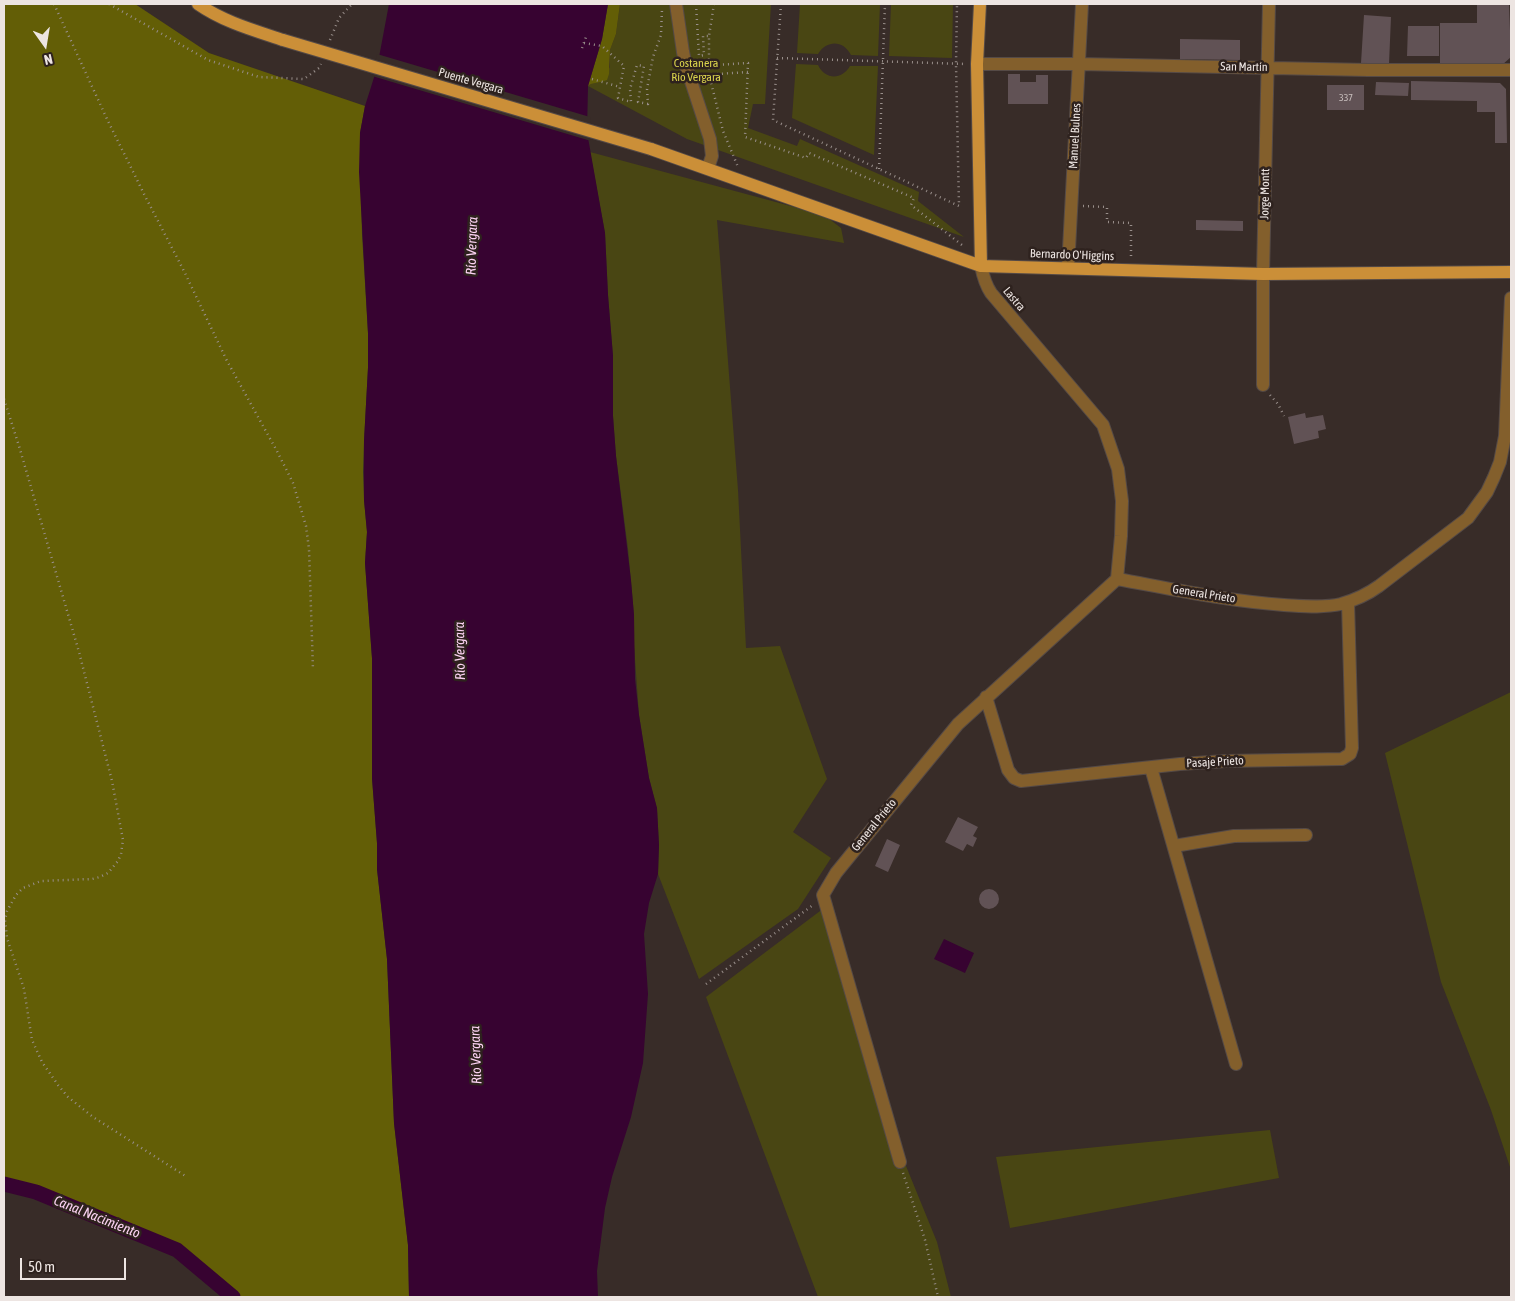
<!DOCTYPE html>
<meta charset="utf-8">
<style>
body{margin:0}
#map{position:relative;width:1515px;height:1301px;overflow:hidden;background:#382c28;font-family:"Asap Condensed",sans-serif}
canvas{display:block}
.frame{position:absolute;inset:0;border:5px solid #ede5e2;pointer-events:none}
.north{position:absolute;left:20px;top:20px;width:50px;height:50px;-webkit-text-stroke:4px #2e221e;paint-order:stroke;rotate:167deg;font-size:14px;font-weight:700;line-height:20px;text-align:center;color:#ede5e2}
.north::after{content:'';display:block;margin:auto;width:18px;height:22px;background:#ede5e2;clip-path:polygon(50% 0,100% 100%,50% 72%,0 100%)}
.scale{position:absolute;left:20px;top:1258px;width:106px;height:22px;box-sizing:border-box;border:2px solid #ede5e2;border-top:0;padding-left:6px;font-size:15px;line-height:18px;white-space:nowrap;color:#ede5e2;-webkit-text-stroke:4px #2e221e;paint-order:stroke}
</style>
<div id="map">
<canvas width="1515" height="1301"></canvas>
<div class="frame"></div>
<div class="north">N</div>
<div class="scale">50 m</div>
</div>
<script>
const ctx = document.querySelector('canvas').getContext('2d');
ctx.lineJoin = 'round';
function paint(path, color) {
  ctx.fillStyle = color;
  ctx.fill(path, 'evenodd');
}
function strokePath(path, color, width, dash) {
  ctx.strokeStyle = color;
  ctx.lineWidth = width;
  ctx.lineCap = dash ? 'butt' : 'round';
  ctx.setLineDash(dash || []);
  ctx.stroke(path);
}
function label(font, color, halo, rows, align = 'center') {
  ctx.font = font + ' "Asap Condensed",sans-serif';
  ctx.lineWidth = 5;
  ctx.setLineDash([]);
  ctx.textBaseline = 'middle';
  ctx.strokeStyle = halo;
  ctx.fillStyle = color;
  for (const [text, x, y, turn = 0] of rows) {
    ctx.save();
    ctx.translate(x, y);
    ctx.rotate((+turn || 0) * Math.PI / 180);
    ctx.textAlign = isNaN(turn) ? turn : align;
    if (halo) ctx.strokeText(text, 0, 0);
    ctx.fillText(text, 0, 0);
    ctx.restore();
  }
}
paint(new Path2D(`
 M620,4H771L765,104H753L748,128L797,146L800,139L919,192L918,201L964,237L687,139L588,86L591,84L601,82L610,67V50L616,34Z
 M800,4H880L878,56L851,55C843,40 827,40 818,54L797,53Z
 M891,4H953L952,58L889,56Z
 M796,64L818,65C825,80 842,80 850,66H878L874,155L792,118Z
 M590,152L824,215L841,228L844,243L717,220L738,490L746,648L780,646L827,779L793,832L831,858L798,909L699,979L658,874L659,845L657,809L649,778L639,715L634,645V615L628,549L616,456L613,416V356L608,295L605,233Z
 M1511,692V1170L1491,1110L1441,982L1385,753Z
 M832,902L906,1166L937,1242L951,1297H818L706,997Z
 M1270,1130L1279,1178L1010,1228L996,1157Z`), '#494613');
paint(new Path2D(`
 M4,4H135L209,53L365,106L360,133L362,234L368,333V368L364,441L363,472L364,500L367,532L365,563L372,658V778L377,843V869L387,959L394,1123L408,1245L409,1297H233L177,1250L36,1192L4,1184Z
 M608,4H620L616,34L610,50L609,74L607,80L601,82L591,84L588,86L602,39Z`), '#635e06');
paint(new Path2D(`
 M389,4H608L602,39L588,86L587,132L605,233L608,295L613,356V416L616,456L631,580L634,615L635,679L639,715L649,778L657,808L659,845L658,874L649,903L644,934L648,994L643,1063L631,1117L612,1177L605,1208L597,1271L598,1297H409L408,1245L394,1123L387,959L377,869V843L372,778V658L365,563L367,532L364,500V441L368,368V333L359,172L360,133L365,106L377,68Z
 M944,939L974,953L965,973L934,959Z`), '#370331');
paint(new Path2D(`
 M377,54L590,117L591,141L372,76Z`), '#382c28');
strokePath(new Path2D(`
 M4,1184L36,1192L177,1250L233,1297`), '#370331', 15);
paint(new Path2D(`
 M1477,4H1509L1511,57L1502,65L1440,64V23H1477Z
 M1364,15L1391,17L1389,64L1361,63Z
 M1408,26H1439V56H1407Z
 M1180,39L1240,40V60L1180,59Z
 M1008,74H1020V82H1036V75H1048V104H1008Z
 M1411,81L1500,83L1506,89L1507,143H1495V112H1477V101L1411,100Z
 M1376,82L1409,83L1408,96L1375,95Z
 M1327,85H1364V110H1327Z
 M1196,220L1243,221V231L1196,230Z
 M1305,413L1306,418L1323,415L1326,429L1318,431L1319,438L1294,444L1288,417Z
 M958,817L978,827L973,836L977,838L973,847L967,844L963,851L945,842Z
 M887,839L900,845L888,872L875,866Z
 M979 899a10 10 0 1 1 20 0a10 10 0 1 1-20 0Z`), '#615255');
const minor = new Path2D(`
 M676,4L683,52L686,66L710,139L712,156L708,168
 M977,64H1079L1368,70H1511
 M981,266C983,276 985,284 991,293L1103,425L1118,469L1122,501L1121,536L1117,579
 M1068,268L1082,4
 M1263,385V274L1269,4
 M1117,579C1172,589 1227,601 1284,605C1303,606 1323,608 1341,604C1355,600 1368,594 1379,586L1468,518L1487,492L1494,477L1500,462L1505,436L1511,298
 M986,697L1008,770L1014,778L1021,781L1180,764L1226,761L1342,759L1350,754L1352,748L1348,602
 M1151,768L1236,1064
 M1174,846L1234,836L1306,835
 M900,1162L823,895L836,873L849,857L958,724L1117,579`);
const major = new Path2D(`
 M198,4C224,22 253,30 283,40
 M980,4L977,64L981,266
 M651,149L981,266L1263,274L1511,272`);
strokePath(minor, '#554a46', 14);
strokePath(major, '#554a46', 14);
strokePath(new Path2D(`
 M54,4L107,119L145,196L185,273L226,359L268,435L277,451L293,483L306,526L309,549L313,670
 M109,4L208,60L259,77L304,79L319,68L321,64
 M696,4L699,56L704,55L703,36H709
 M714,4L709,36V74L723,131L738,167
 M781,4L773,120L959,206L956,64L957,4
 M330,40L339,18L352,4
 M584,43L602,46L624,66L618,98L631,102L630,89L637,65L644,66L638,102L648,104L647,89L653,57L661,35L662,9
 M582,48L586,37
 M777,58L966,64
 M698,66L748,63L745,137L806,158L809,153L914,198L911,205L962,245
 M702,75L748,72
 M592,79L620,87
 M879,169L885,4
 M1083,206L1107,207V222L1131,223V257
 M1270,395L1278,404L1284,416
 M4,399L19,446L79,652L112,781L123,840L121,854L118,861L108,873L100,877L92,879L41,881L23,888L16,895L7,911L5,920L7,938L24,989L32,1040L42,1062L58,1085L68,1097L93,1117L187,1177
 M706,984L813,905
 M903,1173L925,1240L938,1297`), '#998f8b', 2.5, [1, 4]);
strokePath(minor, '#835f2c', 12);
strokePath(major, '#cb8f38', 12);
const majorBridge = new Path2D(`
 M283,40L651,149`);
strokePath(majorBridge, '#554a46', 14, []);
strokePath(majorBridge, '#cb8f38', 12);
label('10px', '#cac0bf', null, [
 ["337",1346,98]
]);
label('12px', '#dad34c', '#2e221e', [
 ["Costanera",696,63],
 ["Río Vergara",696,77]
]);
label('12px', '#ede5e2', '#2e221e', [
 ["San Martín",1244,67,1],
 ["Puente Vergara",471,81,16],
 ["Manuel Bulnes",1075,136,-87],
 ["Jorge Montt",1265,194,-89],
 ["Bernardo O'Higgins",1072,255,2],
 ["Lastra",1014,299,50],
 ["General Prieto",1204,594,9],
 ["Pasaje Prieto",1215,762,-3],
 ["General Prieto",874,825,-51]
]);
label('italic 14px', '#fcd3f3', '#2e221e', [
 ["Río Vergara",472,246,-88],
 ["Río Vergara",460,651,-91],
 ["Río Vergara",476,1055,-92],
 ["Canal Nacimiento",97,1217,22]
]);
</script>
